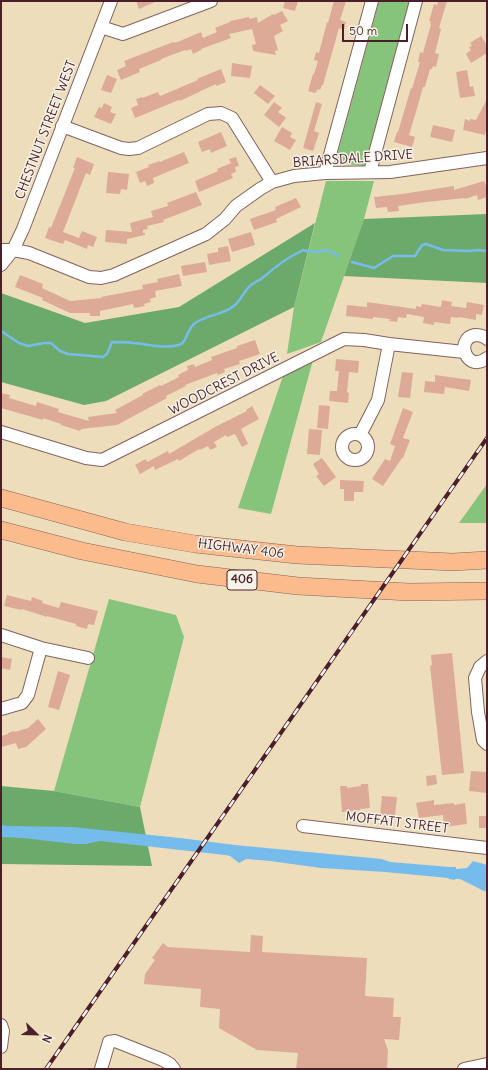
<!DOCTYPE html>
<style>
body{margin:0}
#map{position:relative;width:488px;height:1070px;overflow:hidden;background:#eeddba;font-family:Delius,sans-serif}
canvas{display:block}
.frame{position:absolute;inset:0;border:2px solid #4a1f2b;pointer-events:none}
.north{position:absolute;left:16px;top:1014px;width:40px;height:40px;-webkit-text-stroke:3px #f7f3e8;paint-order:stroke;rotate:113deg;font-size:11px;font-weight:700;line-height:16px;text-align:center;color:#4a1f2b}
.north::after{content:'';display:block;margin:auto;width:14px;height:18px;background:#4a1f2b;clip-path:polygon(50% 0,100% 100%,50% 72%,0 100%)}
.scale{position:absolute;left:342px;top:24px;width:66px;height:18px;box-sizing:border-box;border:2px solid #4a1f2b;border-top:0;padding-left:5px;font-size:12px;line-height:14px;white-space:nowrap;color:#4a1f2b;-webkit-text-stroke:3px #f7f3e8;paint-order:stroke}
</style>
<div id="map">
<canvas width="488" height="1070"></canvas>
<div class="frame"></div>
<div class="north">N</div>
<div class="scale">50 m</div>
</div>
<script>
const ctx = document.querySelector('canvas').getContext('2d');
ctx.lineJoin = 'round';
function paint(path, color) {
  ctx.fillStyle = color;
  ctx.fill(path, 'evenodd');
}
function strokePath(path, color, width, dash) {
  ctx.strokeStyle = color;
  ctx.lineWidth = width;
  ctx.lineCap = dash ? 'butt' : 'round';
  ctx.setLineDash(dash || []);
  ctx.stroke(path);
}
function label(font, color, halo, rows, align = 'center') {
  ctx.font = font + ' Delius,sans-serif';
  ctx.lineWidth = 3;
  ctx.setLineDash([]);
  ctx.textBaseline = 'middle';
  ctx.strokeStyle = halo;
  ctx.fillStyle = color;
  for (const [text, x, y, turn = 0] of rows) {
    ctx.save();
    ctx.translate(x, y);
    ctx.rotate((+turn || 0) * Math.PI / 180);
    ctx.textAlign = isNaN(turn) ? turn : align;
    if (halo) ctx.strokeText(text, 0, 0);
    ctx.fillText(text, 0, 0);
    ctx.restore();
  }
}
paint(new Path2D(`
 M379,1H410L366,166L335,163Z
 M326,181H374L364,219L321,342L287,354L294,307Z
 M313,360L271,514L238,508L283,376Z
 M487,484V523H459Z
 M109,599L176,615L184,637L140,807L54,791Z`), '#86c47b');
paint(new Path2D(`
 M487,214V283L344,276L364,219Z
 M315,223L294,307L106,401L84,405L1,382V293L85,323L179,307Z
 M1,786L54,791L140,807L152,866L1,864Z`), '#6caa6b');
paint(new Path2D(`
 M1,825L9,826L72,827L180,838L235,845L382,859L390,862L450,867H456V869L467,868L473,861L487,865V891H484L460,879H455V880L449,879L448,878L385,872L321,868L270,861L246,859L239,863L230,856L225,855L100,841L86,844H74L23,838L1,837Z`), '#75bced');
strokePath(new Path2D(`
 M352,262L374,268L393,256H415L422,245L426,244L443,250L469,251L478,250L487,251
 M1,331L19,343L28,346L44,343H51L60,351L68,354L103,357L107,354L112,342C119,342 126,342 133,343C148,344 164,349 179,345C187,343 187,329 194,324C206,314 223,316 235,305C241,300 244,291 250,286C254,282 261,280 265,276C278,264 287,258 303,250C313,253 318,252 328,250L338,256`), '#75bced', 2.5);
paint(new Path2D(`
 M136,1H157L139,9Z
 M285,1H298L295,11L283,8Z
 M334,1H346L340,20L346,22L344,30L339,28L323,85H322L320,90L318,89L315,93L308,91L313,74H314L318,61L314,60L316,52L319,53L327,22L328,23Z
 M438,1H447L439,28L441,29L435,53L439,54L436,67L433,66L432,69H430L425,87H423L416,112L409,135L415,137L412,147L394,142L397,132H398L411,88L412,89L420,62H418L420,52L423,53L431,24H430L431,21H429L434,4L437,5Z
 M282,11L288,21L280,25L283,31L274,36L278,50L275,51L276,55L253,51L252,45L256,44L252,29L229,34L231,38L201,49V50L193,54L191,49L186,51L185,50L161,59V60L139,69L140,72L121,80L117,70L126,66L124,61L173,42L174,43L180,41L201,32L203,38L217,32L215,28L230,22V21L249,17V19L257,17L258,23L273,14L274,15Z
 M481,36L487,45V53L471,63L466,54L471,50L469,47L472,46L470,43Z
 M232,63L252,66L250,78L231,76Z
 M221,69L226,82L216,86V84L180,101L179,100L135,118L131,108L138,105L136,99L142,97V98L158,92L160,96L198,80L197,79Z
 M467,70L470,87L473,86L475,96L460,98L456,72Z
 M107,75L117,79L111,93L101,90Z
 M260,85L275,96L268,104L254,93Z
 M487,99V126L485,135L463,130L465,119L470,121V119L476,120Z
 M274,102L282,108L278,112L286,118L279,127L264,115Z
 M316,102L322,104L314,131L319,133L313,151L303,148Z
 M104,103L112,107L110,112L116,114L111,124L94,117L99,107L102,108Z
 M433,125L455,130L452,142L430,137Z
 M282,127L292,133L290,137L296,140L290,150L274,141Z
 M221,132L227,146L211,153L210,149L202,152L198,142Z
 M184,152L189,163L153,178L154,183L147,186L145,181L140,183L136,172L149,167L148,165L160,161V162Z
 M77,157L94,164L90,175L86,173L63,232L79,238L82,231L97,237L93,247L88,245L87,249L65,240L63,244L45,238L49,227L51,228L75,168H73Z
 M236,157L239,166L235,167L236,172L231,174L233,178L199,192L195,181L218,171L217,169L231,163L229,159Z
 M108,172L129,174L127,190L121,189L120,194L106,193Z
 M484,181L487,188V197L478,200L477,195L465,199V198L426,202L398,206L399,211L388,212L387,207L376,208L374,197L402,194L454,186V190Z
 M196,192L202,205L163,220L164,222L147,226L148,229L143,230V233H145V235L127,239V244L105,242L106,230L132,232L130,223L153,217L151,211L168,206L167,203Z
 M296,198L301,207L276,219L277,222L254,230L250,219L276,210L275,207Z
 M251,232L255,245L232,252L228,239Z
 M228,246L231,261L209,265L207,254L218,252V248Z
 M205,262L207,272L183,276L181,266Z
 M179,274L182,286L155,291L156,297L150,299L151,302L144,304L145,306L134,308L133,304L100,311V316H90V313H70L42,300L43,298L15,287L20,275L43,284L42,288L70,301L102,298L101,297L143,289L142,285L158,282L157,279Z
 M442,300L452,302L451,306L466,308L467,302L484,305L482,315L476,314V320L459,317V318L451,317L450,324L434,322V325L423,323L424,317L407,314L406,318L398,317L397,322L389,321L390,319L373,317V319L346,316L347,305L367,307V302L416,309V306L421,307L422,304L441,307Z
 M255,340L260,354L239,361L240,364L224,369L225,372L218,375L217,373L185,385L186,386L166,396L167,398L117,425L81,429L80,431L61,425V424L43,418V420L1,408V393L10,395L9,398L36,406L37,402L59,409L58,412L89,421L88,417L117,413L115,410L143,395L142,394L160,385L161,386L179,377L178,375L188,370L187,366L194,364L195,367L212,360L211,357L237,348V346Z
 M336,359L359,361L358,373L349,372L347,392L349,393L348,403L329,401L330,391H337L339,371H335Z
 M402,372L413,373L410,398L398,397Z
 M435,375L471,380L469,391L445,387L444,394L424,392L425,381L435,382Z
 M319,405L330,406L328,429L317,428Z
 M252,406L259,419L241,429L248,444L242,447L235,434L227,437L226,435L214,442L217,447L210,450L208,446L200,450L199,449L179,461L178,459L155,470L154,466L140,474L135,465L146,459L147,462L168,451L169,454L215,427L247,411L246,410Z
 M403,408L413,412L403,438L410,440L403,458H402L383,486L372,479L385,459L390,461L395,446L390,444Z
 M309,429L322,430L320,455L307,454Z
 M322,458L336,477L324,486L316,476L319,474L313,464Z
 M340,480L364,481L363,492H354V501H344V489H340Z
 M7,595L31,601L32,597L43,601L42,603L59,608L61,602L98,611L94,625L88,624L87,629L76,626V624L47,616V617L22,609L21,610L4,606Z
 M452,653L464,773L442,775L430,666L432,665L431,655Z
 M1,657L12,659L10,670L1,668Z
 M58,671L70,675L59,710L48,707Z
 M38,719L46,729L26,747L18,749L16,743L1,747V736L8,734V733L14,731L15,732L28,728Z
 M471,771L487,772V793L469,791Z
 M436,775L437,784L427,786L426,776Z
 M361,784H368L370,808L360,809V810L342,812L340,786H347V788L361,786Z
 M382,796L397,797L395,816H380Z
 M434,800V805L454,803V805L465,803L467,824L444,827L443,815L419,818L416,803Z
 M479,816H487V828H479Z
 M251,935L263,936L262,952L367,958L365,996L394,998L393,1017H401L399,1040L384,1039L388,1050L387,1069H296L298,1053L257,1050L219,1028L220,1009L200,1007L201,989L144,984L145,974L155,960L152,958L163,943L168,947L250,952Z`), '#ddaa98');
const minor = new Path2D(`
 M101,27L123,34L211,1
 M62,126L121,148L129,149L138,148L208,114L221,113L232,118L272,182
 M370,172L416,1
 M325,173L372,1
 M1,250H13L29,253L89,277L101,278L114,275L206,234L225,219L236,206L260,189L272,182L294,176L325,173L390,172L487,158
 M1,265L13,250L23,229L111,1
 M487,339C484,336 480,335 475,335C454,339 467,374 487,358
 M1,432L86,458L102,460L344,339L364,340L389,344L464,352
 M342 447a13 13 0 1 1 26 0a13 13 0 1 1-26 0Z
 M360,435L378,400L389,344
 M1,635L41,648L88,658
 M487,661L480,667L475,678L478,712L483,740L487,744
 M1,709L22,703L28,695L41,648
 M303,826L487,848
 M1,1025L3,1031L1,1047
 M101,1069L109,1042L115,1041L163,1060L170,1064L174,1069
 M464,1069L487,1064`);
const highway = new Path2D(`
 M1,498L125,532L195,544L297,555L453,562L487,560
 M1,530L82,551L197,574L298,586L409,592L487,591`);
strokePath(minor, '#83625d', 14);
strokePath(highway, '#83625d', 18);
strokePath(minor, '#fff', 12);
strokePath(highway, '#fbbb8c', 17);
const rail = new Path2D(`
 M46,1069L487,438`);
strokePath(rail, '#4a1f2b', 4);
strokePath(rail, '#f7f3e8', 2.5, [8]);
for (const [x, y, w] of [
 [242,580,30]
]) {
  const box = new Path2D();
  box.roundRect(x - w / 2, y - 10, w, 20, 3);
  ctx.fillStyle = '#f7f3e8';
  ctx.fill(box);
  strokePath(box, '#4a1f2b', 1);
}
label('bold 12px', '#4a1f2b', null, [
 ["406",242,580]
]);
label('13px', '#4a1f2b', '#f7f3e8', [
 ["CHESTNUT STREET WEST",46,130,-69],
 ["BRIARSDALE DRIVE",353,159,-4],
 ["WOODCREST DRIVE",224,384,-27],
 ["HIGHWAY 406",241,549,7],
 ["MOFFATT STREET",397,823,7]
]);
</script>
